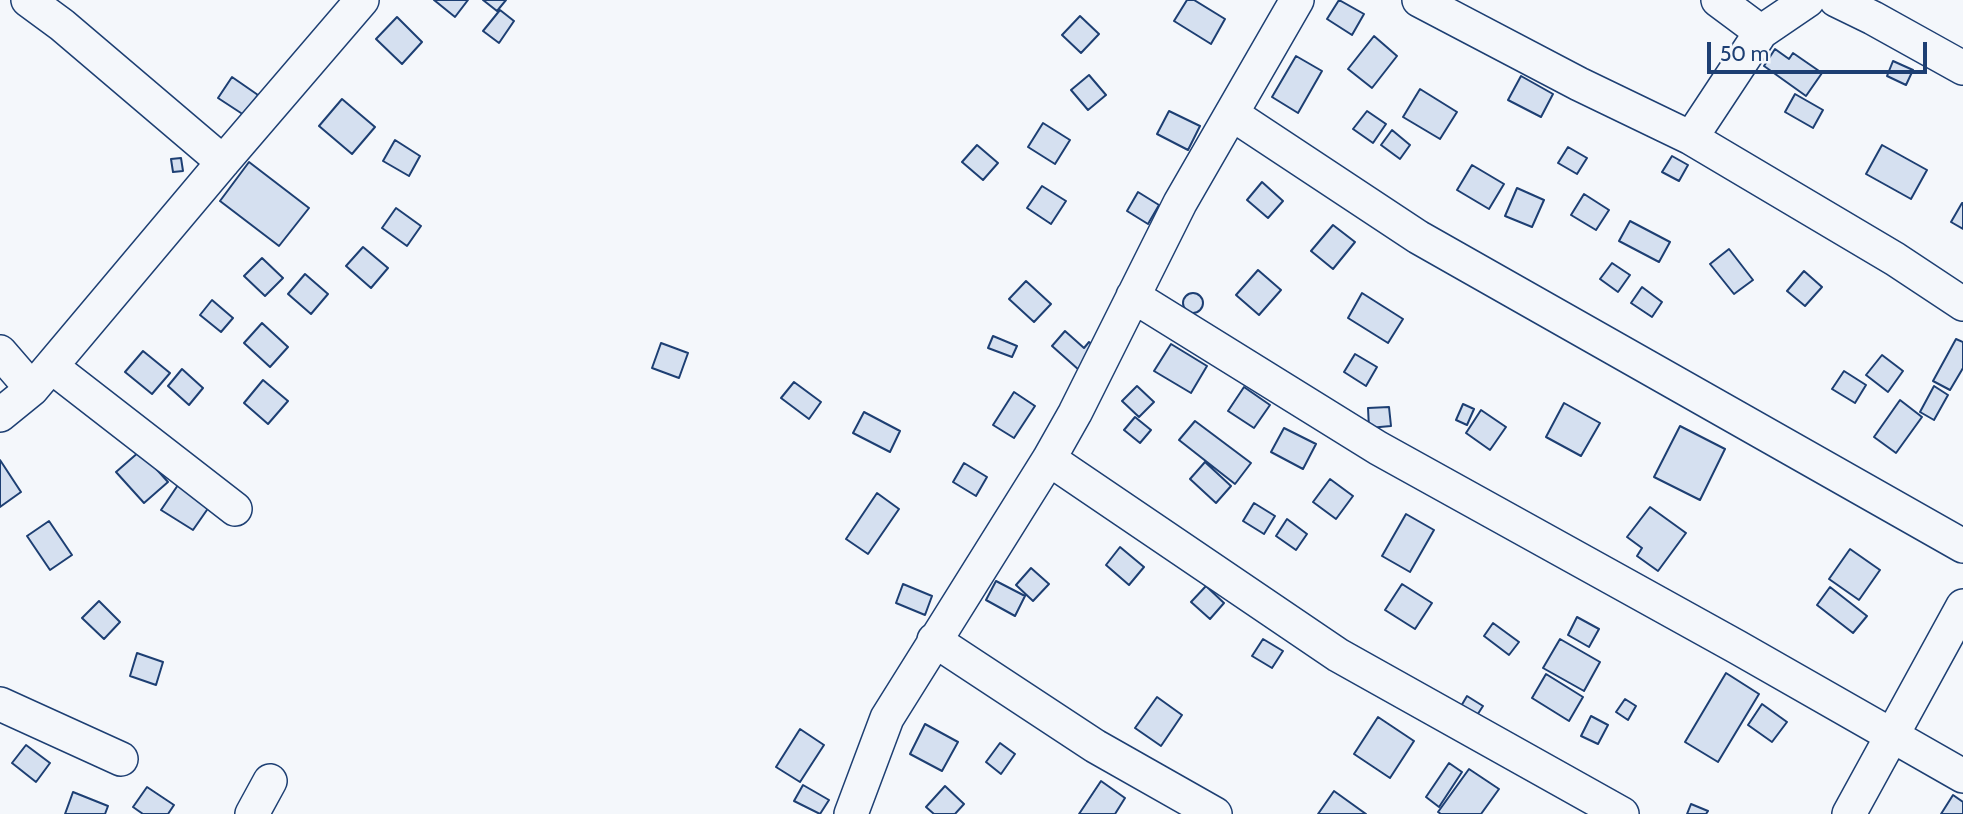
<!DOCTYPE html>
<style>
body{margin:0}
#map{position:relative;width:1963px;height:814px;overflow:hidden;background:#f4f7fb;font-family:Cabin,sans-serif}
canvas{display:block}
.scale{position:absolute;left:1707px;top:42px;width:220px;height:32px;box-sizing:border-box;border:4px solid #1d3f73;border-top:0;padding-left:9px;font-size:21px;line-height:24px;white-space:nowrap;color:#1d3f73;-webkit-text-stroke:5px #f4f7fb;paint-order:stroke}
</style>
<div id="map">
<canvas width="1963" height="814"></canvas>
<div class="scale">50 m</div>
</div>
<script>
const ctx = document.querySelector('canvas').getContext('2d');
ctx.lineJoin = 'round';
function paint(path, color) {
  ctx.fillStyle = color;
  ctx.fill(path, 'evenodd');
}
function strokePath(path, color, width, dash) {
  ctx.strokeStyle = color;
  ctx.lineWidth = width;
  ctx.lineCap = dash ? 'butt' : 'round';
  ctx.setLineDash(dash || []);
  ctx.stroke(path);
}
const building = new Path2D(`
 M434,0H468L455,17Z
 M483,0H506L497,11Z
 M1187,0H1194L1225,19L1211,44L1174,21Z
 M1339,0L1364,14L1352,35L1327,19Z
 M500,10L514,21L499,43L483,31Z
 M1080,16L1099,34L1081,53L1062,35Z
 M397,17L422,42L402,64L376,39Z
 M1374,36L1397,56L1372,88L1348,69Z
 M1775,49L1789,59L1793,53L1822,73L1806,96L1764,66Z
 M1296,56L1322,71L1298,113L1272,97Z
 M1893,61L1913,70L1906,85L1887,76Z
 M1089,75L1106,95L1088,110L1071,90Z
 M1521,76L1553,94L1541,117L1508,100Z
 M232,77L258,95L244,115L218,98Z
 M1420,89L1457,112L1440,139L1403,117Z
 M1795,94L1823,110L1813,128L1785,112Z
 M342,99L375,127L352,154L319,126Z
 M1169,111L1200,126L1188,150L1157,134Z
 M1367,111L1386,124L1373,143L1353,129Z
 M1043,123L1070,140L1055,164L1028,147Z
 M1392,130L1410,145L1400,159L1381,145Z
 M395,140L420,156L409,176L383,161Z
 M977,145L998,163L983,180L962,162Z
 M1882,145L1927,170L1911,199L1866,174Z
 M1568,147L1587,158L1577,174L1558,163Z
 M1672,156L1688,165L1679,181L1662,172Z
 M181,158L183,171L173,172L171,159Z
 M249,162L309,208L279,246L220,201Z
 M1472,165L1504,184L1489,209L1457,190Z
 M1262,182L1283,201L1268,218L1247,200Z
 M1042,186L1066,201L1051,224L1027,208Z
 M1517,188L1544,200L1532,227L1505,216Z
 M1138,192L1159,205L1148,224L1127,211Z
 M1584,194L1609,210L1596,230L1571,215Z
 M1962,203H1963V229L1951,222Z
 M396,208L421,226L407,246L382,228Z
 M1630,221L1670,242L1659,262L1619,241Z
 M1333,225L1355,242L1333,269L1311,251Z
 M363,247L388,268L371,288L346,266Z
 M1729,249L1753,280L1734,294L1710,264Z
 M262,258L283,278L265,296L244,276Z
 M1612,263L1630,275L1618,292L1600,279Z
 M1258,270L1281,290L1259,315L1236,295Z
 M1804,271L1822,287L1805,306L1787,291Z
 M305,274L328,294L311,314L288,294Z
 M1026,281L1051,304L1034,322L1009,299Z
 M1642,287L1662,302L1652,317L1631,303Z
 M1183 303a10 10 0 1 1 20 0a10 10 0 1 1-20 0Z
 M1362,293L1403,319L1388,343L1348,318Z
 M212,300L233,318L221,332L200,315Z
 M262,323L288,347L270,367L244,343Z
 M1065,331L1084,348L1089,342L1098,349L1079,370L1052,346Z
 M993,336L1017,346L1012,357L988,348Z
 M1956,339L1963,342V368L1950,390L1933,381Z
 M661,343L688,353L679,378L652,368Z
 M1171,344L1207,366L1191,393L1154,371Z
 M143,351L170,373L152,394L125,372Z
 M1355,354L1377,367L1366,386L1344,372Z
 M1882,355L1903,371L1888,392L1866,375Z
 M182,369L203,388L189,405L168,386Z
 M1844,371L1866,385L1855,403L1832,389Z
 M263,380L288,401L268,424L244,403Z
 M794,382L821,402L809,419L781,398Z
 M1137,386L1154,402L1139,417L1122,401Z
 M1934,386L1948,395L1934,420L1920,412Z
 M1244,387L1270,405L1254,428L1228,411Z
 M1014,392L1035,406L1014,438L993,425Z
 M1900,400L1922,417L1896,453L1874,437Z
 M1564,403L1600,423L1581,456L1546,437Z
 M1463,404L1474,409L1467,425L1456,420Z
 M1389,407L1391,426L1369,428L1368,408Z
 M1481,410L1506,427L1490,450L1466,433Z
 M864,412L900,431L890,452L853,433Z
 M1135,417L1151,430L1140,443L1124,430Z
 M1195,421L1251,463L1235,484L1179,440Z
 M1680,426L1725,449L1700,500L1654,477Z
 M1284,428L1316,444L1303,469L1271,452Z
 M140,451L168,482L144,503L116,472Z
 M0,460L21,492L0,507Z
 M1205,462L1231,486L1216,503L1190,479Z
 M964,463L987,477L976,496L953,482Z
 M1330,479L1353,496L1336,519L1313,502Z
 M178,485L209,507L193,530L161,510Z
 M877,493L899,509L868,554L846,539Z
 M1254,503L1275,516L1264,534L1243,521Z
 M1650,507L1686,533L1658,571L1637,556L1642,548L1627,537Z
 M1406,514L1434,530L1410,572L1382,556Z
 M1287,519L1307,534L1296,550L1276,536Z
 M49,521L72,555L50,570L27,536Z
 M1120,547L1144,567L1129,585L1106,565Z
 M1850,549L1880,570L1859,600L1829,579Z
 M1031,568L1049,584L1033,601L1016,585Z
 M996,581L1025,596L1015,616L986,600Z
 M903,584L932,596L925,615L896,603Z
 M1402,584L1432,603L1415,629L1385,610Z
 M1206,586L1224,603L1210,619L1191,602Z
 M1830,587L1867,616L1853,633L1817,605Z
 M99,601L120,622L104,639L82,618Z
 M1577,617L1599,629L1589,647L1568,635Z
 M1493,623L1519,642L1509,655L1484,636Z
 M1263,639L1283,651L1272,668L1252,656Z
 M1560,639L1600,662L1584,691L1543,668Z
 M137,653L163,662L156,685L130,676Z
 M1726,673L1759,694L1718,762L1685,742Z
 M1546,674L1583,697L1569,721L1532,698Z
 M1467,696L1483,706L1472,723L1457,713Z
 M1157,697L1182,715L1161,746L1135,728Z
 M1625,699L1636,706L1628,720L1616,712Z
 M1762,704L1787,722L1772,742L1748,725Z
 M1591,716L1608,725L1598,744L1581,736Z
 M1378,717L1414,741L1390,778L1354,754Z
 M925,724L958,742L942,771L910,754Z
 M800,729L824,745L800,782L776,767Z
 M1000,743L1015,754L1001,774L986,762Z
 M26,745L50,763L36,782L12,763Z
 M1449,763L1462,772L1439,807L1426,797Z
 M1469,769L1499,789L1481,814H1441L1438,812Z
 M1101,781L1125,798L1115,814H1079Z
 M803,785L829,800L820,814L794,801Z
 M945,786L964,804L955,814H934L926,807Z
 M147,787L174,805L168,814H143L133,807Z
 M1334,791L1366,814H1318Z
 M73,792L108,806L105,814H65Z
 M1953,795L1963,802V814H1941Z
 M1691,804L1708,811L1706,814H1687Z`);
paint(building, '#d5e0f0');
strokePath(building, '#1d3f73', 2);
const minor = new Path2D(`
 M28,0L62,25L223,162
 M1419,0L1579,84L1691,138L1895,259L1963,304
 M1718,0L1761,32
 M1836,0L1873,18L1963,68
 M1232,114L1418,237L1963,546
 M1691,138L1761,32L1808,0
 M1133,296L1378,448L1737,647L1963,776
 M0,352L32,389
 M52,367L235,509
 M0,415L32,389L223,162L362,0
 M1049,459L1338,655L1622,814
 M934,640L1095,746L1215,814
 M0,704L121,759
 M252,814L270,781
 M851,814L887,718L1049,459L1075,413L1180,203L1297,0
 M1849,814L1963,606`);
strokePath(minor, '#1d3f73', 36);
strokePath(minor, '#f4f7fb', 33);
</script>
